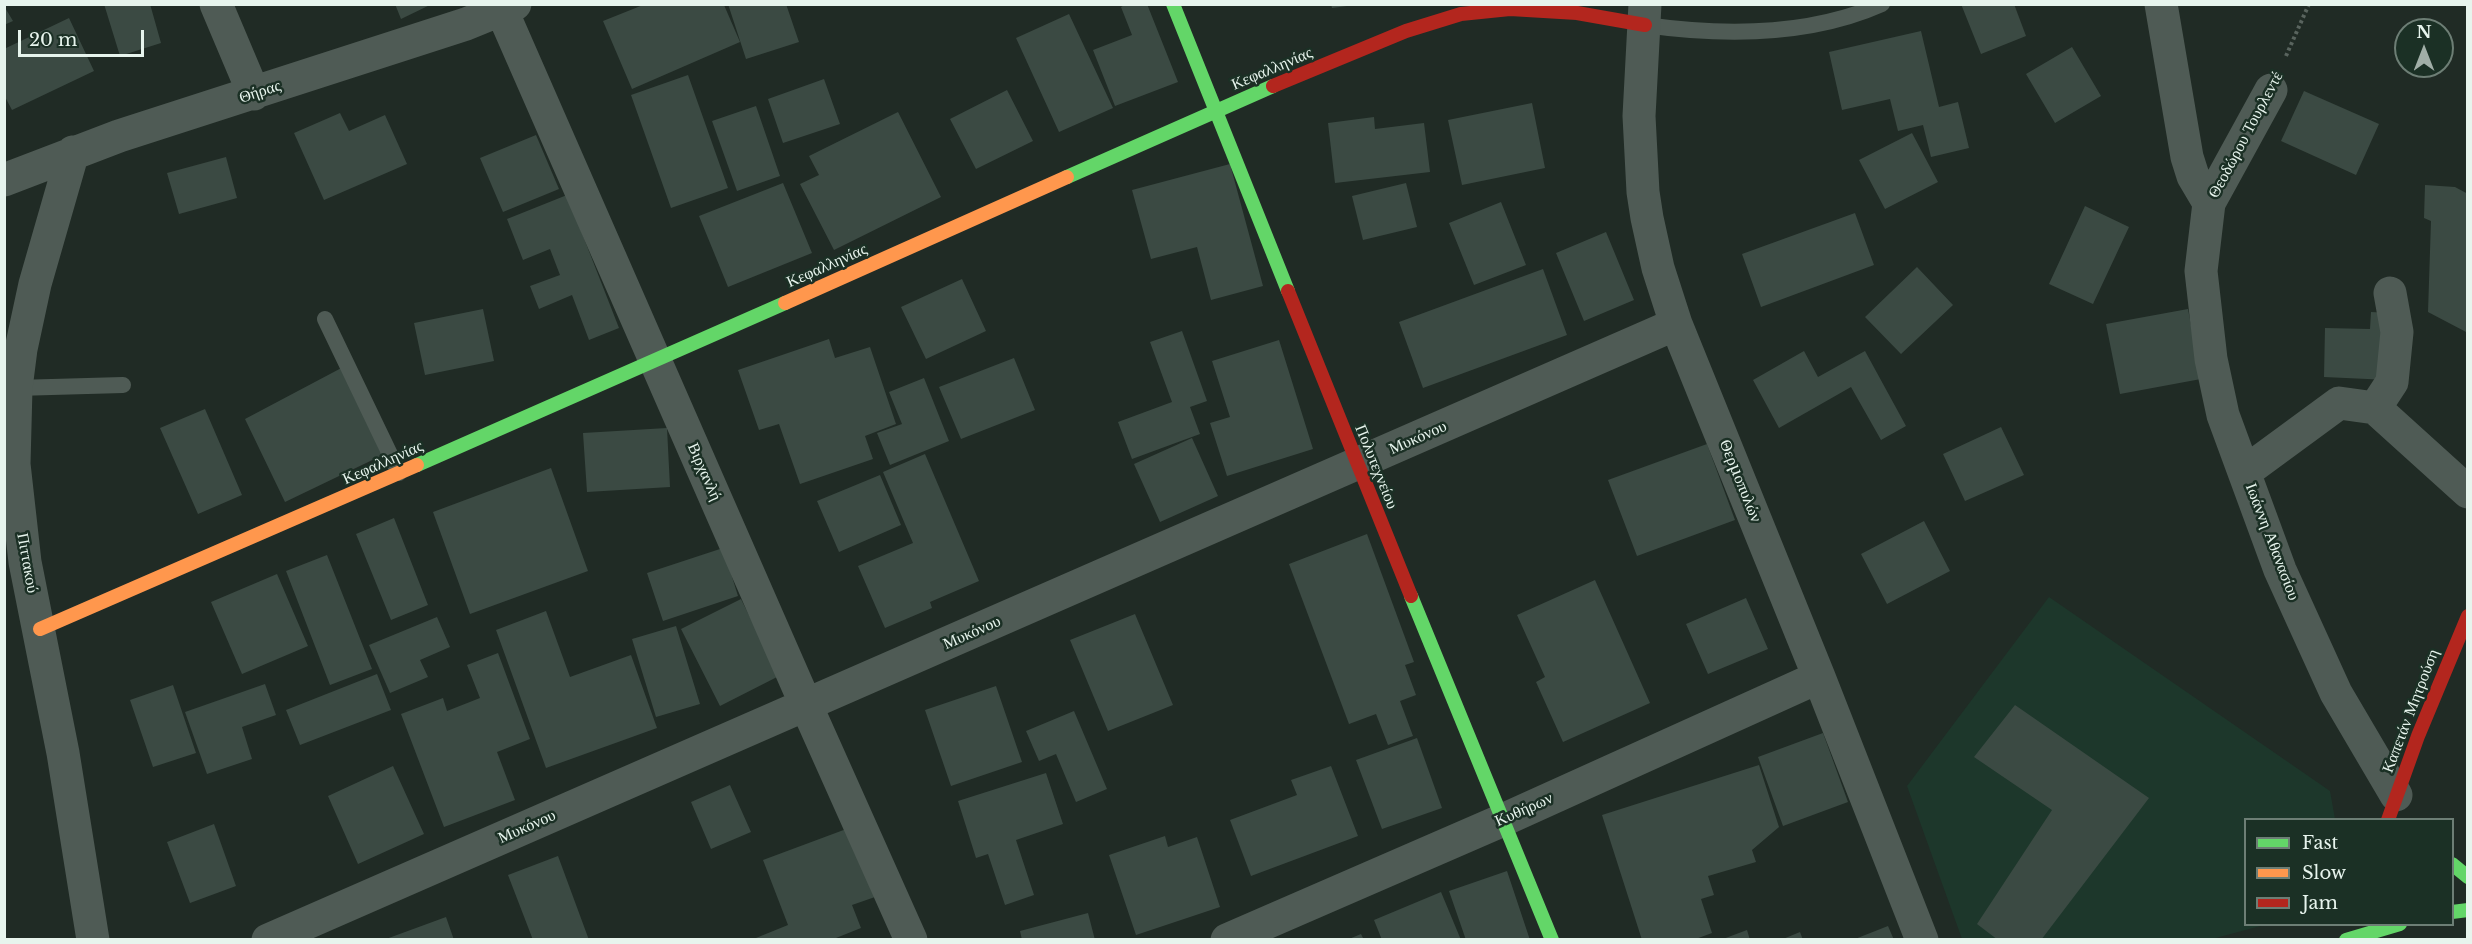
<!DOCTYPE html>
<meta charset="utf-8">
<style>
body{margin:0}
#map{position:relative;width:2472px;height:944px;overflow:hidden;background:#202b25;font-family:"Libre Baskerville",serif}
canvas{display:block}
.frame{position:absolute;inset:0;border:6px solid #e7f4ed;pointer-events:none}
.legend{position:absolute;left:2244px;top:818px;width:210px;height:108px;box-sizing:border-box;background:#1b3025;border:2px solid #6d7e75;margin:0;padding:8px 10px;list-style:none;font-size:18px;color:#e7f4ed}
.legend li{display:flex;align-items:center;gap:12px;height:30px}
.legend b{width:30px;border:2px solid #6d7e75}
.north{position:absolute;left:2394px;top:18px;width:60px;height:60px;box-sizing:border-box;background:#1b3025;border:2px solid #6d7e75;border-radius:50%;rotate:0deg;font-size:16px;font-weight:700;line-height:24px;text-align:center;color:#e7f4ed}
.north::after{content:'';display:block;margin:auto;width:21px;height:27px;background:#a1aea7;clip-path:polygon(50% 0,100% 100%,50% 72%,0 100%)}
.scale{position:absolute;left:18px;top:30px;width:126px;height:27px;box-sizing:border-box;border:3px solid #e7f4ed;border-top:0;padding-left:8px;font-size:18px;line-height:21px;white-space:nowrap;color:#e7f4ed;-webkit-text-stroke:4px #1b3025;paint-order:stroke}
</style>
<div id="map">
<canvas width="2472" height="944"></canvas>
<div class="frame"></div>
<ul class="legend">
<li><b style="height:8px;background:#63d668"></b>Fast</li>
<li><b style="height:8px;background:#ff974d"></b>Slow</li>
<li><b style="height:8px;background:#b3261e"></b>Jam</li>
</ul>
<div class="north">N</div>
<div class="scale">20 m</div>
</div>
<script>
const ctx = document.querySelector('canvas').getContext('2d');
ctx.lineJoin = 'round';
function paint(path, color) {
  ctx.fillStyle = color;
  ctx.fill(path, 'evenodd');
}
function strokePath(path, color, width, dash) {
  ctx.strokeStyle = color;
  ctx.lineWidth = width;
  ctx.lineCap = dash ? 'butt' : 'round';
  ctx.setLineDash(dash || []);
  ctx.stroke(path);
}
function label(font, color, halo, rows, align = 'center') {
  ctx.font = font + ' "Libre Baskerville",serif';
  ctx.lineWidth = 5;
  ctx.setLineDash([]);
  ctx.textBaseline = 'middle';
  ctx.strokeStyle = halo;
  ctx.fillStyle = color;
  for (const [text, x, y, turn = 0] of rows) {
    ctx.save();
    ctx.translate(x, y);
    ctx.rotate((+turn || 0) * Math.PI / 180);
    ctx.textAlign = isNaN(turn) ? turn : align;
    if (halo) ctx.strokeText(text, 0, 0);
    ctx.fillText(text, 0, 0);
    ctx.restore();
  }
}
paint(new Path2D(`
 M2049,597L2330,791L2335,819L2246,820V924L2264,925L2212,939H1962L1907,786Z`), '#1d372b');
paint(new Path2D(`
 M104,4H150L161,43L120,56Z
 M395,4H432L401,19Z
 M728,4H786L799,42L746,59Z
 M1126,4H1147L1178,82L1115,106L1093,50L1132,35L1121,7Z
 M1331,4H1347V6L1332,8Z
 M1961,4H2014L2026,36L1981,54Z
 M643,5H724L740,42L632,89L603,21Z
 M4,6L13,21L4,25Z
 M1069,14L1113,108L1059,132L1016,38Z
 M69,18L94,71L12,110L4,95V49Z
 M1921,31L1939,107L1958,102L1969,148L1931,157L1923,125L1898,131L1890,99L1842,110L1829,52Z
 M2072,47L2101,96L2055,123L2026,74Z
 M688,75L728,188L671,208L631,95Z
 M824,79L840,124L783,143L768,99Z
 M1007,90L1033,141L976,169L950,119Z
 M2304,91L2379,124L2356,175L2281,141Z
 M1532,103L1545,168L1462,185L1448,120Z
 M756,106L780,176L737,191L712,121Z
 M898,112L941,197L834,250L800,184L819,175L809,156Z
 M340,113L349,131L385,115L407,164L324,200L294,133Z
 M1374,117L1375,129L1424,123L1430,172L1335,183L1328,123Z
 M1912,133L1938,182L1885,209L1859,160Z
 M536,135L559,189L503,212L480,158Z
 M226,157L237,198L179,214L167,173Z
 M1230,164L1263,286L1211,300L1197,247L1151,259L1132,190Z
 M783,183L812,253L728,287L699,216Z
 M1406,183L1417,227L1363,240L1352,196Z
 M2425,185L2455,187L2468,194V333L2428,312L2431,221L2424,218Z
 M567,195L619,328L589,340L572,295L539,309L530,286L560,275L550,249L523,260L507,219Z
 M1501,202L1526,265L1474,285L1449,223Z
 M2085,206L2129,227L2093,304L2049,284Z
 M1855,213L1874,265L1761,307L1742,254Z
 M1606,232L1634,300L1584,321L1556,253Z
 M1917,267L1953,305L1901,354L1865,317Z
 M1543,269L1567,335L1423,388L1399,322Z
 M962,279L986,331L926,359L901,307Z
 M483,309L494,361L425,375L414,323Z
 M2188,309L2201,379L2120,394L2106,324Z
 M2371,312L2390,313L2389,380L2324,377L2325,328L2370,329Z
 M1182,331L1207,401L1190,407L1200,434L1132,459L1118,422L1172,402L1150,342Z
 M829,339L835,358L870,347L896,424L865,436L873,459L800,484L779,424L759,430L738,370Z
 M1279,340L1313,449L1227,476L1210,423L1230,417L1212,361Z
 M1804,351L1818,377L1865,351L1906,426L1881,440L1851,387L1779,428L1753,380Z
 M1014,358L1035,410L961,439L939,387Z
 M347,365L389,452L285,502L245,419Z
 M924,378L949,441L890,465L877,433L902,424L889,392Z
 M205,409L242,495L198,514L160,428Z
 M2001,427L2024,475L1965,501L1943,454Z
 M667,428L670,487L587,492L583,433Z
 M1192,438L1218,496L1160,522L1134,464Z
 M1707,444L1735,520L1637,556L1608,480Z
 M925,454L979,581L930,602L932,608L885,628L858,566L913,543L883,472Z
 M551,468L588,571L470,614L433,512Z
 M880,475L901,525L839,552L817,501Z
 M394,518L428,605L391,620L356,534Z
 M1924,521L1950,571L1887,604L1861,554Z
 M1367,534L1414,662L1405,665L1416,695L1400,701L1413,736L1388,745L1376,714L1349,724L1289,564Z
 M723,548L738,596L663,621L647,573Z
 M327,555L372,669L330,685L286,571Z
 M277,574L308,646L242,674L211,602Z
 M1595,580L1650,703L1563,742L1536,682L1545,677L1517,615Z
 M1746,598L1768,649L1708,674L1686,624Z
 M741,599L779,676L720,706L681,629Z
 M546,611L570,677L631,655L657,728L546,768L496,630Z
 M1135,614L1173,705L1108,731L1070,640Z
 M437,617L450,647L420,660L428,677L390,693L369,645Z
 M676,626L700,704L656,717L632,639Z
 M498,653L530,739L497,752L515,800L444,827L401,714L443,698L447,711L480,698L467,665Z
 M377,674L391,710L300,745L286,710Z
 M265,684L276,715L242,727L252,759L207,774L185,712Z
 M173,685L196,753L153,767L130,700Z
 M996,686L1022,762L951,786L925,710Z
 M2015,705L2149,798L2041,940H1998L1977,924L2052,810L1974,757Z
 M1074,711L1107,789L1076,802L1056,754L1039,761L1026,731Z
 M1823,733L1848,802L1783,826L1758,757Z
 M1417,738L1442,808L1382,829L1356,760Z
 M1759,765L1779,827L1752,850L1756,862L1708,876L1714,895L1701,899L1712,933L1693,940H1642L1602,815Z
 M393,766L424,834L358,864L328,796Z
 M1331,766L1358,836L1251,876L1230,820L1297,795L1291,780Z
 M1046,773L1063,824L1016,840L1034,895L1005,905L988,854L976,858L958,801Z
 M730,785L751,832L711,849L691,802Z
 M214,824L236,886L190,903L167,842Z
 M849,828L875,897L852,905L861,928L831,940H751L788,925L763,860Z
 M1165,836L1168,847L1197,837L1220,907L1136,935L1109,855Z
 M558,856L589,940H533L508,875Z
 M1507,871L1530,940H1466L1449,891Z
 M1441,892L1461,940H1382L1374,920Z
 M1088,913L1095,940H1022L1020,931Z
 M446,917L454,940H386V939Z
 M1888,926L1894,940H1855V939Z
 M1747,930L1750,940H1723V939Z
 M1800,932L1803,940H1783V939Z
 M1361,934L1364,940H1349V939Z`), '#3b4a43');
strokePath(new Path2D(`
 M2286,56L2309,4`), '#59645e', 4, [3, 3]);
strokePath(new Path2D(`
 M1645,25C1723,36 1808,37 1882,4
 M325,319L399,473
 M16,388L123,385`), '#4f5b55', 16);
strokePath(new Path2D(`
 M216,4L254,94
 M499,4L806,705L911,940
 M1645,4L1639,116L1643,192L1647,218L1658,268L1676,324L1819,677L1922,940
 M2161,4L2187,157L2193,176L2209,203
 M2271,90L2209,203L2201,271L2211,359L2223,415L2280,570L2336,693L2396,795
 M73,152L35,284L21,349L16,388L14,464L25,562L63,753L93,940
 M4,180L119,136L466,24L515,4
 M2375,408L2392,382L2397,332L2390,293
 M2245,472L2339,403L2375,408L2468,492
 M268,940L1676,324
 M1227,940L1503,820L1819,677`), '#4f5b55', 33);
strokePath(new Path2D(`
 M1173,4L1288,291
 M1067,177L1273,86
 M417,465L785,303
 M1411,596L1552,940
 M2452,864L2468,877
 M2452,912L2468,910
 M2346,940L2400,924`), '#63d668', 14);
strokePath(new Path2D(`
 M785,303L1067,177
 M40,629L417,465`), '#ff974d', 14);
strokePath(new Path2D(`
 M1273,86L1406,31L1461,14L1510,9L1577,13L1645,25
 M1288,291L1411,596
 M2388,820L2418,736L2468,616`), '#b3261e', 14);
label('16px', '#e7f4ed', '#1b3025', [
 ["Κεφαλληνίας",1272,69,-23],
 ["Θήρας",260,92,-18],
 ["Θεοδώρου Τουρλεντέ",2246,135,-62],
 ["Κεφαλληνίας",827,266,-24],
 ["Μυκόνου",1418,438,-24],
 ["Κεφαλληνίας",383,463,-24],
 ["Πολυτεχνείου",1376,467,68],
 ["Βιρχανλή",704,472,66],
 ["Θερμοπυλών",1740,481,68],
 ["Ιωάννη Αθανασίου",2272,542,69],
 ["Πιττακού",27,563,80],
 ["Μυκόνου",972,633,-24],
 ["Καπετάν Μητρούση",2411,711,-69],
 ["Κυθήρων",1524,810,-24],
 ["Μυκόνου",527,827,-24]
]);
</script>
